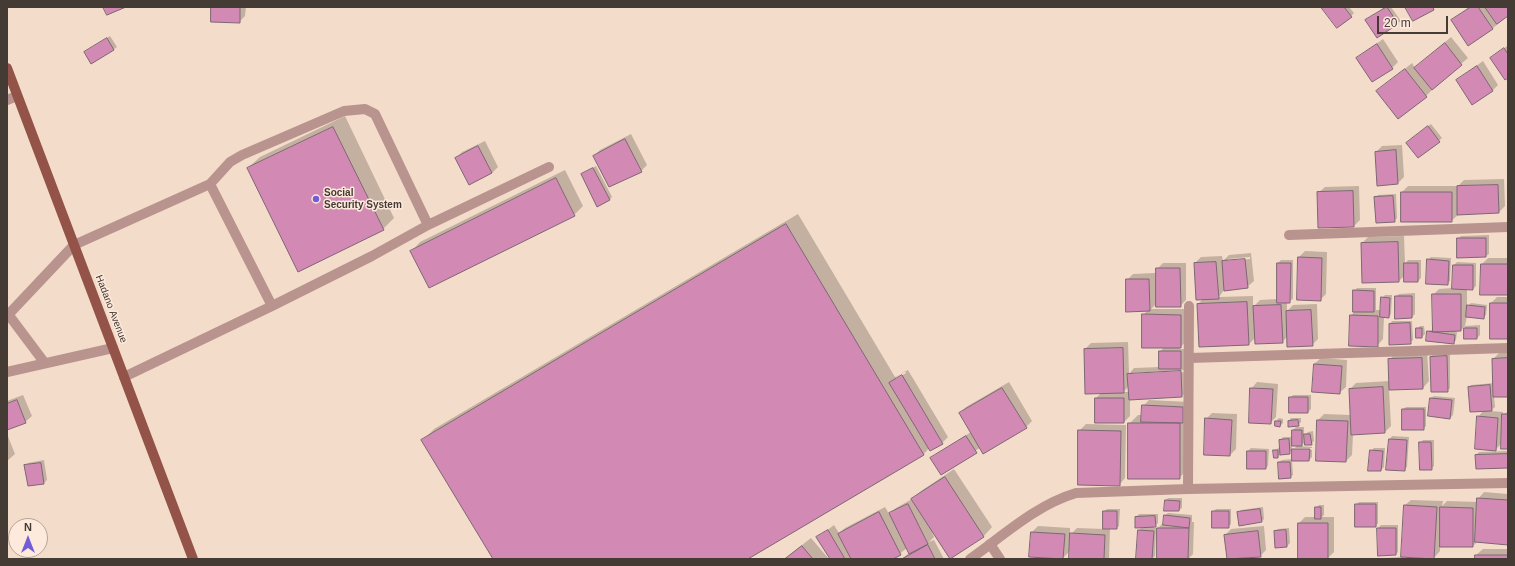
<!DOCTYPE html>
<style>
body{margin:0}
#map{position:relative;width:1515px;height:566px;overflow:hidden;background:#f4dcca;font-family:Helvetica,sans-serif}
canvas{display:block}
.frame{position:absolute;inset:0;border:8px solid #443b34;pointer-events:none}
.north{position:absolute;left:8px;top:518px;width:40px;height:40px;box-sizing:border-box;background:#fdeadc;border:1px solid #b3a499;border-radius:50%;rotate:0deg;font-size:11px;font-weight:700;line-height:16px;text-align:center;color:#443b34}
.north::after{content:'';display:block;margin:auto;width:14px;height:18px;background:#725dd7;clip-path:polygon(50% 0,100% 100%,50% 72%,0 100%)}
.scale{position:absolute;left:1377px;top:16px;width:71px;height:18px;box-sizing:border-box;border:2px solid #443b34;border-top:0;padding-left:5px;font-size:12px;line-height:14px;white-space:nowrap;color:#443b34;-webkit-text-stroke:3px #fdeadc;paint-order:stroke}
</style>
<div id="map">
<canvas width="1515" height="566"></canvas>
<div class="frame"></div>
<div class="north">N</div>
<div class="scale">20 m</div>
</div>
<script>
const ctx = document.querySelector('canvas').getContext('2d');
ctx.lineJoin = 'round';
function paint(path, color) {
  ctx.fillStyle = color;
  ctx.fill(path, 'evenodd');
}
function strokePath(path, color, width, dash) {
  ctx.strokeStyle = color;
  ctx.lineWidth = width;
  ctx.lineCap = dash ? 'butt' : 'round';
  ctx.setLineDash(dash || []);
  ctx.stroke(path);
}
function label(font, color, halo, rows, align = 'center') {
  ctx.font = font + ' Helvetica,sans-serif';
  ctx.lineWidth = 3;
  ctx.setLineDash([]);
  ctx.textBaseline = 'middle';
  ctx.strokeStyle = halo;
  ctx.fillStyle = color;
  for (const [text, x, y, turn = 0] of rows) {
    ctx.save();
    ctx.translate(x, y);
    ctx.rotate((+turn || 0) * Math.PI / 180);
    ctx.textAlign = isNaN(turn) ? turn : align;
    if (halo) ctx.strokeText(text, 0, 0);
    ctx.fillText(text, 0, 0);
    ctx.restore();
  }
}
paint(new Path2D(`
 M212,7H246L245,16L239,22Z
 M1323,7H1349L1354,13L1351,16Z
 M1385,7H1391L1401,21L1377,37L1370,18Z
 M1469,7H1508V15L1492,29L1452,20Z
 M110,36L117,47L92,63L85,52Z
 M1451,37L1468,58L1431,89L1432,90L1426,96L1399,118L1378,91L1412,63L1415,68Z
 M1383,39L1398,62L1392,68L1357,58Z
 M1507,46L1508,48V77L1491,58Z
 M1483,61L1498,85L1492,91L1457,80Z
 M345,116L394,218L383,229L248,168L260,157Z
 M1431,124L1442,138L1419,157L1410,140Z
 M631,134L647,165L641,171L594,156L600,150Z
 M485,141L498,167L492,173L456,158L462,152Z
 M1402,145L1404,177L1398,183L1376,152L1382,146Z
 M596,166L612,197L609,200L582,174Z
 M565,170L583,206L574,215L412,251L420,242Z
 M1504,179L1505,206L1499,212L1458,215L1451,221L1402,192L1408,186H1458L1464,180Z
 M1359,186L1360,220L1354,226L1318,193L1325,187Z
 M1396,194L1397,218L1394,221L1375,198L1378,195Z
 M798,214L895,377L908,370L948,437L942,443L929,448L924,454L746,559H494L423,440L434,429ZM905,371L906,373L896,379V377Z
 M1489,235V254L1486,256L1458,257V239L1461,236Z
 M1404,236L1405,264L1408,260H1421V278L1418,281H1405V275L1399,281L1362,243L1368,237Z
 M1305,251L1327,252L1326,294L1320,300L1299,257Z
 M1251,253L1254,281L1247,287L1224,290L1219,297L1253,296V307L1260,300L1278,299V263L1281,260H1293V299L1287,302V311L1293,305L1317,304L1318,339L1312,345L1288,336L1282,342L1256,337L1249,344L1198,304L1203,299L1195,263L1201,257L1222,256L1223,261L1229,255ZM1250,257V259L1228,261V259Z
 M1431,257L1451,258L1450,281L1447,284L1428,260Z
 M1488,258H1508V294L1482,264Z
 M1457,262L1476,263V286L1473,289L1467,288V307L1471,303L1487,305L1486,315L1483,318L1467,316L1465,326L1480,325V335L1477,338H1465V326L1461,330H1453L1457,332L1456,340L1453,343L1428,331L1434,329L1433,295L1439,289L1453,288L1454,265Z
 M1163,263H1186V300L1180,306L1157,303L1151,309H1187L1186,341L1179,349H1184L1188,390L1182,396L1130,399V416L1124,422L1096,398L1102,392L1085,349L1091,343L1128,342L1129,374L1134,368L1160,367V352L1164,347L1143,315L1148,310L1127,280L1133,274L1155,273V281H1157V269ZM1186,370V372L1133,375V373ZM1129,386V392H1123Z
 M1357,288H1376V310H1381L1382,298L1385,295H1392L1391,314L1389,317H1384L1383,339L1377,346L1351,316L1354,312V291Z
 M1415,293V314L1412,317L1396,297L1399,294Z
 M1497,297H1508V338H1491V303Z
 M1392,321H1412L1413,340L1410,343L1390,324Z
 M1420,326H1424L1425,334L1422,337L1417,329Z
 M1427,352L1429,381L1423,388L1389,389L1391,426L1385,432L1353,434L1352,455L1346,461L1318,420L1324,414L1351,415L1350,389L1356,383L1390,381L1389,360L1395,354Z
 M1499,353H1508V396H1494L1495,407L1490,411L1503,412V414L1508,412V448L1502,443L1495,450L1478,417L1484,410L1469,388L1471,385L1494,383L1493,359Z
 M1434,354H1450V388L1447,391L1431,357Z
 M1321,358L1347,360L1346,387L1339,393L1314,364Z
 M1009,382L1032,421L1026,427L981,447L941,474L932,459L938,453L971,432L960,413L966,407Z
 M1257,382L1278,384L1276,417L1270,423L1251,389Z
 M23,395L32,416L25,422L7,429V401Z
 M1293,395H1311V409L1308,412L1290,398Z
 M1434,396L1455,398L1453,415L1450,418L1431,398Z
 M1149,400L1189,402L1188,469L1179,478L1129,424L1138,415H1142L1143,406Z
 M1406,407H1426V426L1423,429L1403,410Z
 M1212,413L1237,414L1236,449L1230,455L1206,419Z
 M1279,418L1283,419V423L1280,426L1276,421Z
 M1291,418H1301V422L1298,425L1289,421Z
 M1086,424L1126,425L1125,478L1119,485L1079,431Z
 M1296,427H1304V436L1308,432L1313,431L1314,441L1311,444L1306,441L1301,446L1312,447V448H1295L1297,445H1292V450L1289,453L1281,454L1278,457L1274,451L1280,447V440L1283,437H1293V430Z
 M7,434L15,454L7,461Z
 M1392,436L1409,437L1407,467L1404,470L1390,439Z
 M1423,440H1434V466L1431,469L1420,443Z
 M1251,448L1269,449L1268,466L1265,468L1248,451Z
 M1295,448V450H1312V457L1309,460H1292L1293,475L1290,477L1279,462L1282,460L1293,459Z
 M1374,448H1385L1384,467L1381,470H1369L1371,451Z
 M1508,451V467L1477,468L1476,455L1479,452Z
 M44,460L47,480L44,483L28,485L25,466L28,463Z
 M954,469L992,527L984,536L951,557L929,525L934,537L929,542L934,540L944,559H902L909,553L907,548L893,559H831L818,537L834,525L839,533L845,528L885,507L889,514L896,508L912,499L921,491Z
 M1484,492L1508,494V544L1477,542L1473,546H1440V551L1434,558L1404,556V559H1365L1402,557L1404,506L1411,500L1443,501L1442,506L1447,501L1478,502V499Z
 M1168,498H1182V508L1179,510H1165L1166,500Z
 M1359,502H1378V523L1376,526L1356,505Z
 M1319,505H1324V515L1322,517H1334V552L1328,558L1287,559L1299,558V523L1305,517H1316V508Z
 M1263,507L1264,519L1262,521L1238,513L1241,510Z
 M1107,509H1120L1119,526L1117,528H1110L1109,559H1070L1071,550L1063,558L1032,532L1038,526L1070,528V535L1077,528L1104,529V512Z
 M1216,509H1231V524L1228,527L1213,512Z
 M1168,513L1192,515V522H1194L1193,554L1188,559H1158V528L1164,522L1165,515Z
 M1139,514H1158V523L1153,528H1156L1155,556L1152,559L1139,530L1142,527L1136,517Z
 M1381,525H1398V552L1396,554L1378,528Z
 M1264,526L1266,550L1260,556L1228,559L1225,535L1231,529Z
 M1289,528L1290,543L1287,546L1275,531L1278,529Z
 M811,538L829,559H784Z
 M1483,549H1508V559H1476V555Z`), '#0003');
const building = new Path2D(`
 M103,7H126L107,15Z
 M211,7H240V23L211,22Z
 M1321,7H1344L1352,17L1337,28Z
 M1387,7L1398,24L1377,38L1365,20Z
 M1405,7H1433L1434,10L1413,21Z
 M1471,7H1478L1493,29L1468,46L1451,20Z
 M1485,7H1508V16L1497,24Z
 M107,38L114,50L91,64L84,52Z
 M1445,43L1462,65L1432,90L1414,68Z
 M1377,44L1393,69L1372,82L1356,58Z
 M1504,48L1508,54V78L1505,80L1490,58Z
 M1477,66L1493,91L1472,105L1456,80Z
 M1405,69L1427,97L1398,119L1376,91Z
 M1428,126L1440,142L1418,158L1406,143Z
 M333,127L384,230L298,272L247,168Z
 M625,139L642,172L609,187L593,156Z
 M478,146L492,173L469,185L455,158Z
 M1396,150L1398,184L1377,186L1375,152Z
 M593,168L610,200L597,207L581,174Z
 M556,178L575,216L429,288L410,251Z
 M1498,185L1499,213L1457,215V186Z
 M1353,191L1354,227L1318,228L1317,192Z
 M1401,192H1452V222H1401Z
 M1393,196L1395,222L1376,223L1374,197Z
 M786,224L924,455L748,559H493L421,440Z
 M1457,238H1486V257L1457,258Z
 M1398,242L1399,282L1362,283L1361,243Z
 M1298,257L1322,258L1321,301L1297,300Z
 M1245,259L1248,288L1224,291L1222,261Z
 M1427,259L1449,261L1448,285L1426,284Z
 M1216,262L1219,299L1196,300L1194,263Z
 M1277,263H1291L1290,303H1277Z
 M1404,263H1418V282H1404Z
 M1481,264H1508V295H1480Z
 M1453,265H1473V290L1452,289Z
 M1156,268H1180L1181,307H1156Z
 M1126,279H1149L1150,311L1126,312Z
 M1353,290L1374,291V312H1353Z
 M1432,294H1461V331L1433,332Z
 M1395,296H1412V318L1395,319Z
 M1381,297L1390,298L1389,318L1380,317Z
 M1247,302L1249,345L1199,347L1197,304Z
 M1490,303H1508V339H1490Z
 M1281,305L1283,343L1255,344L1253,306Z
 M1467,305L1485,307L1484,319L1466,317Z
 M1311,310L1313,346L1287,347L1286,311Z
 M1142,314L1181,315V348H1142Z
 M1350,315L1378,316V347L1349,346Z
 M1410,323L1411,344L1389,345V324Z
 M1416,328H1422V338H1416Z
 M1464,328H1477V339H1464Z
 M1427,331L1455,335L1454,344L1426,341Z
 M1123,348L1124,393L1085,394L1084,349Z
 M1159,351H1181V369H1159Z
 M1447,356L1448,392H1431L1430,357Z
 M1422,358L1423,389L1389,390L1388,359Z
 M1508,358V397H1493L1492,359Z
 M1314,364L1342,366L1340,394L1312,392Z
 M1181,371L1182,397L1129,400L1127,374Z
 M902,375L943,444L930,451L889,383Z
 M1490,385L1492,411L1470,412L1468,387Z
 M1383,387L1385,433L1351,435L1349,389Z
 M1002,388L1027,428L983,454L959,413Z
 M1250,388L1273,389L1271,424L1249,423Z
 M1289,397H1308V413H1289Z
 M1095,398H1124V423H1095Z
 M1430,398L1452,400L1450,419L1428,416Z
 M17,400L26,423L7,430V404Z
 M1142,405L1183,407V423L1141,422Z
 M1402,409H1424V430H1402Z
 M1502,414H1508V449H1501Z
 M1477,416L1498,418L1496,451L1475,449Z
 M1205,418L1232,420L1230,456L1204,455Z
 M1298,420L1299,426L1288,427V421Z
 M1317,420L1348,421L1346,462L1316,461Z
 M1275,421H1281L1280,427L1275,426Z
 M1128,423H1180V479H1128Z
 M1078,430L1121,431L1120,486L1078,485Z
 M1292,430H1302V446H1292Z
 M1304,434H1310L1312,445H1305Z
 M966,436L977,453L941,475L930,458Z
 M1289,439L1290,454L1280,455L1279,440Z
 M1389,439L1407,440L1405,471L1386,470Z
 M1419,442H1431L1432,470H1420Z
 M1292,449H1310L1309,461H1292Z
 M1273,450H1278V458H1274Z
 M1370,450L1383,451L1381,471H1368Z
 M1247,451H1266V469H1247Z
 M1508,454V468L1476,469L1475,455Z
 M1278,462H1290L1291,478L1279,479Z
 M41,463L44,484L28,486L24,465Z
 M945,477L984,537L950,559L911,499Z
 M1477,498L1508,500V545L1475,542Z
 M1165,500L1180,501L1179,511H1164Z
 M908,504L928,544L909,554L889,513Z
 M1355,504H1376V527H1355Z
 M1404,505L1437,507L1434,559L1401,557Z
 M1315,507H1321V519H1315Z
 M1440,507L1473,508V547H1440Z
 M1260,509L1262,522L1239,526L1237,512Z
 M1103,511H1117V529H1103Z
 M1212,511H1229V528H1212Z
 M879,512L901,555L893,559H851L838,534Z
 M1164,515L1190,518L1189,528L1163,525Z
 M1155,516L1156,527L1135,528V517Z
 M1298,523H1328V559H1298Z
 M1157,528H1189L1188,559H1157Z
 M1377,528H1396V555L1378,556Z
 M828,530L845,559H830L816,537Z
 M1138,530L1154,531L1152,559H1136Z
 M1286,530L1287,547L1275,548L1274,531Z
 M1258,531L1261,557L1227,559L1224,535Z
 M1031,532L1065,534L1063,559L1029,557Z
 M1070,533L1105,535L1104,559H1069Z
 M928,545L935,559H902Z
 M802,546L813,559H785Z
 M1475,555H1508V559H1475Z`);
paint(building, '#d28ab4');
strokePath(building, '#7d6673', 1);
strokePath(new Path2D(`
 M7,100L17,96
 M210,184L272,306
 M8,314L44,362
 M7,316L74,245L210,184L230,162L242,155L344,111L365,109L375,114L428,225
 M7,372L113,348
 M124,377L272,306L372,256L428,225L549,167`), '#b9948e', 10);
strokePath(new Path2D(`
 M1289,235L1508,227
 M1190,358L1508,348
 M1188,489L1189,306
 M990,544L1000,559
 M970,559C1004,535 1036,505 1076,493L1188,489L1508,483`), '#b9948e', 10);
strokePath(new Path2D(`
 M7,68L193,559`), '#935349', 10);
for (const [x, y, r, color] of [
 [316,199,4,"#725dd7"]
]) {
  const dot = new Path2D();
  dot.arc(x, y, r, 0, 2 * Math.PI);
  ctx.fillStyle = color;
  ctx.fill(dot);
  strokePath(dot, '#fdeadc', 1.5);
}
label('bold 10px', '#443b34', '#fdeadc', [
 ["Social",324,193],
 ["Security System",324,205]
], 'left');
label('10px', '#443b34', '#fdeadc', [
 ["Hadano Avenue",111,309,69]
]);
</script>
